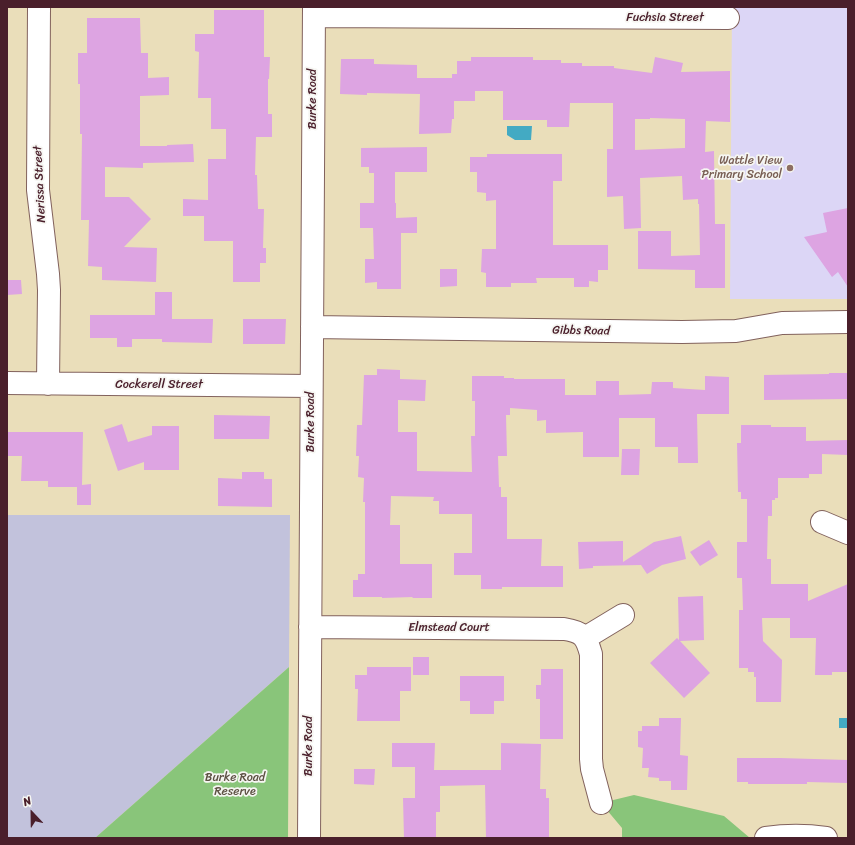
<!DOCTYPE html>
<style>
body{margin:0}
#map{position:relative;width:855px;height:845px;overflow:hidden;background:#eadeba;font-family:Sriracha,sans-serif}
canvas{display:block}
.frame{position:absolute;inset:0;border:8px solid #4a1f2b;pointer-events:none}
.north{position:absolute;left:12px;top:793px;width:40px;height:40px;-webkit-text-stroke:3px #f6f6f2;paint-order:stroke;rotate:338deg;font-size:11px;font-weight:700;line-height:16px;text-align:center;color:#4a1f2b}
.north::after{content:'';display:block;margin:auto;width:14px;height:18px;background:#4a1f2b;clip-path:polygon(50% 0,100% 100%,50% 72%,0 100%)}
</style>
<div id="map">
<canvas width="855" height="845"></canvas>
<div class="frame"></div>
<div class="north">N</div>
</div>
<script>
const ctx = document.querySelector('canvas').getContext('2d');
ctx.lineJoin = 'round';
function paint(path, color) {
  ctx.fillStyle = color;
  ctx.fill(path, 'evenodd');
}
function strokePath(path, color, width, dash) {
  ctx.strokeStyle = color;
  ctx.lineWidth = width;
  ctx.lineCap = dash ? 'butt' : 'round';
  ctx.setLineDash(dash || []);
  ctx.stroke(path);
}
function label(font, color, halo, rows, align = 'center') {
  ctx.font = font + ' Sriracha,sans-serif';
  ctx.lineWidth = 3.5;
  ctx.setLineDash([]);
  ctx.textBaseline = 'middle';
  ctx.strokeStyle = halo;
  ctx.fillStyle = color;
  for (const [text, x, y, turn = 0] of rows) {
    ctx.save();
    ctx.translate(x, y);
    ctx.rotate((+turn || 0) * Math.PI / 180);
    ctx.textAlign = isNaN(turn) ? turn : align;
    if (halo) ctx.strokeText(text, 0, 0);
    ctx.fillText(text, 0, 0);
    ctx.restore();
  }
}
paint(new Path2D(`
 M732,7H848V299H730Z`), '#dcd6f6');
paint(new Path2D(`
 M7,515H290L289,667L95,838H7Z`), '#c2c2dc');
paint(new Path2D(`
 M289,667L288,838H95Z
 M634,795L724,816L750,838H622V828L601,803Z`), '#89c57a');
paint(new Path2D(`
 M507,126H532L531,140H515L507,135Z
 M839,718H848V728H839Z`), '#43aac3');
paint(new Path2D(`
 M214,10H264V57H270L269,79H268V114H272V137H256L255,175H257L258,209H264L263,248H266V263H260V282H233V241H204V216H183V199L208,200V159H226V129H211V98H198L199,52L195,51V34H214Z
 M87,18H140L141,53H148V78L169,77V95L140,96V146H167V145L193,144L194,162L143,163V168L105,167V197H129L151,219L124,247L157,248L156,282L102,280V267L88,266L89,220H81L82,134H80V84H78V53H87Z
 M471,57H533V60H561V63H582V66H614V68L652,73L655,57L683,63L681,72L730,71V122L706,121L705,152L714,151L715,224H725V288H695V270L638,269V231H671V256L700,255L699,204H698V199L683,200L682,176L640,178L641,228L624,229L623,196L607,197V149H613V103H570L569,127H547V120H503V91H475V101H454V119H452L451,133L419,134L420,94L367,93V95L340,94L341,59H374V64L417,65V78H452V74H457V61H471ZM650,118L685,119V148L635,150V119H650Z
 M427,147V172H395V203H396V218L417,217V233H401V289H377V282L365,283V259H374L373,228H360V203H374V173H369V167H361V148Z
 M487,154H562V181H553V245H608V270H598V282L589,281V287H574V278H536L537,283H511V287H486V273L481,272L482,249H496V200L486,201V193L477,192V172H470V157H487Z
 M848,208V287L838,272L832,277L804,237L827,232L823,213Z
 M440,269H457V286L440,287Z
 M7,280H21L22,294L7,295Z
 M155,292H172V319H213L212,343L162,342V339H132V347H117V338H90V315H155Z
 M243,319H286L285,344H243Z
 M377,369L400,370V379L426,380L425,401L398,400V432H417V471L472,472L471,436H475V401H472V376H504V378H514V379H565V395H596V381H619V395L651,394L652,382H673V388L705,390V376L729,377V414H697L698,463H678V447H655V418H619V457H583V432L546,433V420L537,421V410L510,408V415H506L507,456H498L499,487H501V497H507V539H542L541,566H563V587H502V589H481V575H454V553H472V514H439V501H433L434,497L391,496L390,525H400V564H432V598H412L413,597L382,598V597H353V580H358V574H365V502H363L364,478L358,477L359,456H356L357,425H362L364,375H377Z
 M829,373H848V399L764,400V375L829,374Z
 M214,415L270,416L269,439H214Z
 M122,424L128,442L152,435V426H179V470H144V462L118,471L104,430Z
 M741,425H771V427H806V441L848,440V455L822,454V474H809V478H778V498H775V500H772V516H768L767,559H771V584H808V601L848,584V672H832V675H815L816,638H790V618H762L763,641L782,660L781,702H756V677H754V672H748V668H739V610H743L742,578H737V542H747V499H741V492H738L737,443H741Z
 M8,432H83L82,485L91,484V505H77V487H48V481H21L22,456H7Z
 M622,449H640L639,475H621Z
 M242,472H264V479H272V507L218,506V478L242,479Z
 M681,536L686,559L662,565L647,574L641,565L593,566V568L579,569L578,542L623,541V562L654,542Z
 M709,540L718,555L700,566L690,552Z
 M703,596L704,640L680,641L710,673L684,698L650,663L677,638L679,640L678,597Z
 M413,657H429V675H413Z
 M367,667H411V691H400V721H357L358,689H355V675H367Z
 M541,669H563V739H540V699H536V685H541Z
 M460,676H504V701H494V714H470V701H460Z
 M659,718H681L680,755L688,756L687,790H671V781H659V778L648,777L649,768H642L643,748L638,747V731H642V726H659Z
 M392,743H435L434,770H501V743L541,744L540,789H546V798H549V838H486L485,785L440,786V812H436V838H404L403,798H415V767H392Z
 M737,758H780L848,760V783L807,782V784H748V782H737Z
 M354,769H375L374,785L354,784Z`), '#dda4e2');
const minor = new Path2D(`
 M39,7L38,190L48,274L49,290L48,384
 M314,16L728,18
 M312,327L682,332L736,331L782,323L848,322
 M7,383L311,386
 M822,522L848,533
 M310,627L564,629C583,632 586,636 591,654V759L592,769L601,803
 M585,638L623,615
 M309,838L314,7
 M766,838C787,835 805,835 826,838`);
strokePath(minor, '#82625d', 24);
strokePath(minor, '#fff', 22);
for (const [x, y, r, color] of [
 [790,168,4,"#8d6e63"]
]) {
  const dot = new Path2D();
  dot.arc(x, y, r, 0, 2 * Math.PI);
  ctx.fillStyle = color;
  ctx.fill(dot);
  strokePath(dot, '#f6f6f2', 1.5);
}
label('12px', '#4a1f2b', '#f6f6f2', [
 ["Fuchsia Street",665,18],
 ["Burke Road",313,99,-90],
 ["Nerissa Street",40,184,-93],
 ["Gibbs Road",581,331,1],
 ["Cockerell Street",159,385],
 ["Burke Road",311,422,-90],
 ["Elmstead Court",449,628],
 ["Burke Road",309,746,-90]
]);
label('12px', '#785e54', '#f6f6f2', [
 ["Wattle View",782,161],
 ["Primary School",782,175]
], 'right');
label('12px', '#5d5143', '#f6f6f2', [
 ["Burke Road",235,778],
 ["Reserve",235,792]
]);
</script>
